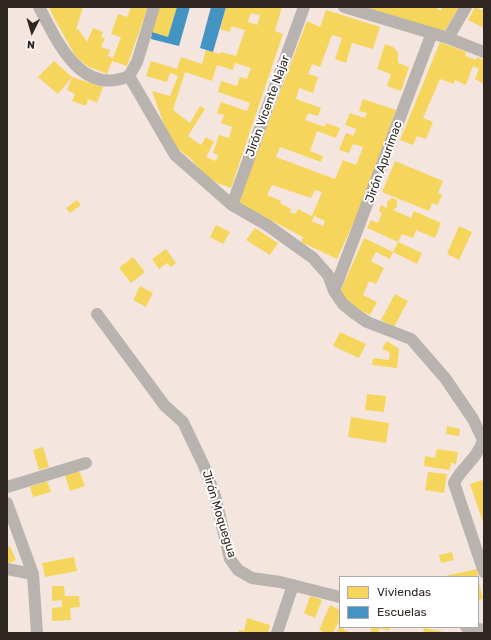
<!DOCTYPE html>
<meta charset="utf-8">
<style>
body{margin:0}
#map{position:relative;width:491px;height:640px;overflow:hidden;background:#f4e6de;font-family:Rubik,sans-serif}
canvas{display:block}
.frame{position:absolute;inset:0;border:8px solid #2f2621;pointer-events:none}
.legend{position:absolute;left:339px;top:576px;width:140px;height:52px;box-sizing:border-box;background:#fff;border:1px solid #aca8a6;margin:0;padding:5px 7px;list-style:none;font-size:12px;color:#2f2621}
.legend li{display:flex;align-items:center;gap:8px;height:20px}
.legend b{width:20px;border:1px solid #aca8a6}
.north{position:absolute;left:12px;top:12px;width:40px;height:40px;-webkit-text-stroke:3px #fff;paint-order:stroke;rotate:185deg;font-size:11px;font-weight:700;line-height:16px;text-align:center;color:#2f2621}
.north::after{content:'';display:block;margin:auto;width:14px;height:18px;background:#2f2621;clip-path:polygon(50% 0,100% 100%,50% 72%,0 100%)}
</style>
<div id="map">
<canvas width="491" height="640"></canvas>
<div class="frame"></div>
<ul class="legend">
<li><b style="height:11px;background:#f6d55c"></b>Viviendas</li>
<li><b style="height:11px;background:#4393c3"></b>Escuelas</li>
</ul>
<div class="north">N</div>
</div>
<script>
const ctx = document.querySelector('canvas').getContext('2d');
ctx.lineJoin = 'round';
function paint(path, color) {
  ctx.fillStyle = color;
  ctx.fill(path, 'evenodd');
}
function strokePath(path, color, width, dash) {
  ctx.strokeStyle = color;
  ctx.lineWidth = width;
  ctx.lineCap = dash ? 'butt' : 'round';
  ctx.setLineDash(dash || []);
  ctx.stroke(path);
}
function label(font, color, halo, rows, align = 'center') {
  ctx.font = font + ' Rubik,sans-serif';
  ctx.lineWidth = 4;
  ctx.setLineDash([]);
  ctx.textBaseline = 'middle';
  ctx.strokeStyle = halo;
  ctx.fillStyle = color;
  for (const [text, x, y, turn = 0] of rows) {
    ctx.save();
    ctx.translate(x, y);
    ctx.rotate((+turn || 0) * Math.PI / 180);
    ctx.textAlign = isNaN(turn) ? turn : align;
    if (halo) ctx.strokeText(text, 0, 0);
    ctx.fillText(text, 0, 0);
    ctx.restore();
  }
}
paint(new Path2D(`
 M49,7H83L76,30L78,29L87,42L93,28L103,32L101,37L105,38L101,47L110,50L108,56L113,58L121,37L111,34L118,14L127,17L131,7H148L127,66L112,61L107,74L87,66L76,57L54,18Z
 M160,7H177L168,37L152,32Z
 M226,7H282L275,31L283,34L231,188L209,180L191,159L174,146L163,122L152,91L170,96L178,76L170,73L167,82L146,76L151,61L177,69L181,57L202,64L206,50L220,54L221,52L236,56L245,30L231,26L230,32L220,29ZM251,13L260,15L257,25L248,22ZM235,63L251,68L247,79L240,77L237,86L221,81L218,92L250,103L247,111L221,102L217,113L224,115L221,123L232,127L229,138L219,135L213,153L218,155L216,161L206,157L214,142L206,137L201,145L188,136L205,109L200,106L190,123L173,110L185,72L212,81L217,65L233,70Z
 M365,7H435L441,11L442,7H459L444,32Z
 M475,7L484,11V28L468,20Z
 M326,10L380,27L373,49L352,43L346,63L335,59L342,38L332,35L320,67L312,64L308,74L318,77L313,93L299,88L296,99L321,108L318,116L308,113L305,120L325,127L326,123L340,128L336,138L317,131L310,151L323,156L321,162L280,147L276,157L335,179L343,160L356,165L363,147L353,144L349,153L339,150L346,133L353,136L356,129L345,125L350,113L365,118L367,113L359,111L363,99L396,110L363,202L337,259L301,242L303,237L238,203L307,21L320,27ZM272,185L311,198L315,190L322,192L312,216L298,209L295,214L290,212L291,209L280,203L281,201L267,195ZM314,216L325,221L323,226L312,221Z
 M440,42L466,52L465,56L476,60L477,57L484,60V84L475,79L479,69L473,66L466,85L455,80L454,84L440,79L423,118L433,122L426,139L417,136L413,145L400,140Z
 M385,44L393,47L398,52V63L409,67L401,91L387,86L391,74L377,69Z
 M54,61L72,77L58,94L38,77Z
 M72,77L103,87L97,103L88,99L86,106L72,101L75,94L67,90Z
 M395,161L443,181L438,193L442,194L438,205L432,203L429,211L382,192Z
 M392,198L397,200V207L393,210L411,218L414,211L441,223L435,238L416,230L413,238L402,234L398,242L422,253L417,264L393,252L398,242L367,228L371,220L378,223L382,213L379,211L381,205L387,208V202Z
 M77,200L81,205L70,213L66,208Z
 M216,225L230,232L223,244L210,237Z
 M459,226L472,232L459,260L447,254Z
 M255,228L278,243L270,255L246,240Z
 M364,238L393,252L390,259L376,252L371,261L384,268L376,284L369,281L363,295L377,302L370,315L347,303L340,292Z
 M166,249L176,263L171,267L167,263L159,269L152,259Z
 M133,257L145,272L131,283L119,268Z
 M140,286L153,293L146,307L133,300Z
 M395,294L408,301L394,327L381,320Z
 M340,332L366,344L359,358L333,346Z
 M387,341L399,349L397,368L372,365L373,358L389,360L390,353L382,348Z
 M367,394L386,396L384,412L365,410Z
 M351,417L389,423L386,443L348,437Z
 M447,426L460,429L459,436L446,434Z
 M43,447L49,467L39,470L33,450Z
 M437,449L458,452L456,464L451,463L450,470L424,466L425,456L435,458Z
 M79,470L85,486L70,491L65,475Z
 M428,472L447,474L444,493L425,490Z
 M482,480L484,486V525L470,484Z
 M47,481L51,492L33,497L30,487Z
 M10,546L16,560L7,564V547Z
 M452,552L454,560L441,563L439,555Z
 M74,557L77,571L45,577L42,563Z
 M477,569L478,577H445V576Z
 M478,579L483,599L478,600Z
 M52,586H64L65,596H79L80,607L70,608L71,620L52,621V608L62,607V600L52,601Z
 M310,596L322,600L315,618L304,613Z
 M330,605L340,610V624L338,623L333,633H326L319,630Z
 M247,618L270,625L268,633H238L239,630L244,631Z
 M339,627H344L343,629L352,633H337Z
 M372,627H390L388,631L380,628L378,633H370Z
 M424,628L444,632V633H423Z`), '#f6d55c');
paint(new Path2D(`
 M177,7H190L179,46L151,39L152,32L168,37Z
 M211,7H226L213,52L200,48Z`), '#4393c3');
strokePath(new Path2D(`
 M39,7C57,41 81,97 129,76L175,155L232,205L267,225L313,258L328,275L334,291L343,304L354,313L367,322L411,339L445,378L473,419L483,440C478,458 462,467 454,483L484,572
 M344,7L448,38L484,52
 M448,38L466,7
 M129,76L137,62L154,7
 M232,205L304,7
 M334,291L432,33
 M97,314L165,406L183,422L204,466L215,496L230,559L238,570L252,578L280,582L340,597
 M7,487L86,463
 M7,503L33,574L37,633
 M7,569L33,574
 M466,627L484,630
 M277,633L293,585`), '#b8b3af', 12);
label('12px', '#2f2621', '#fff', [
 ["Jirón Vicente Najar",268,106,-70],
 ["Jirón Apurimac",384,162,-70],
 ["Jirón Moquegua",219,514,73]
]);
</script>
